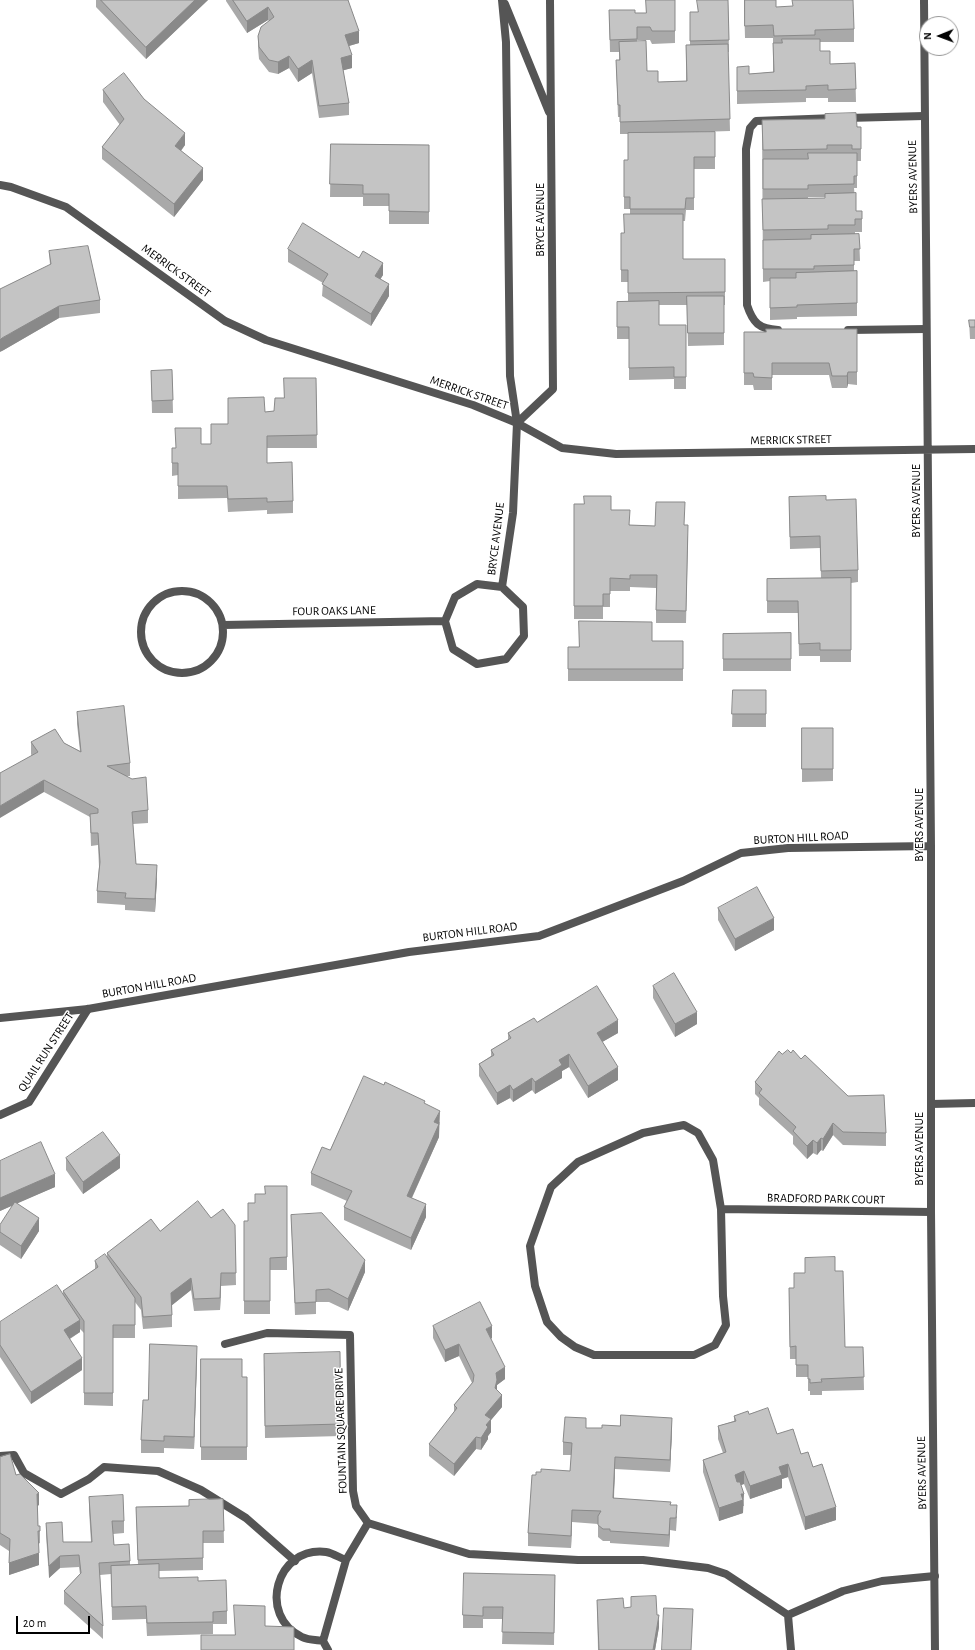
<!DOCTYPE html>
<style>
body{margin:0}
#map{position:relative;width:975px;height:1650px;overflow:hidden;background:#fff;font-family:"Alegreya Sans",sans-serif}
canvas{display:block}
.north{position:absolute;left:919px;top:16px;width:40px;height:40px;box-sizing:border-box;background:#fff;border:1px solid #999;border-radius:50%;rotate:269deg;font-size:11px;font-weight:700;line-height:16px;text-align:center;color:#000}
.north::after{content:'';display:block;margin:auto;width:14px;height:18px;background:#000;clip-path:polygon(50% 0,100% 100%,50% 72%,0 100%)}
.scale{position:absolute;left:16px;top:1616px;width:74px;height:18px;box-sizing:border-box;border:2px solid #000;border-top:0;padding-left:5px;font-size:12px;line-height:14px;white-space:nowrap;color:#000;-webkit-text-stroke:3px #fff;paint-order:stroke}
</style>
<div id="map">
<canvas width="975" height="1650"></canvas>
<div class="north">N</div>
<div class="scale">20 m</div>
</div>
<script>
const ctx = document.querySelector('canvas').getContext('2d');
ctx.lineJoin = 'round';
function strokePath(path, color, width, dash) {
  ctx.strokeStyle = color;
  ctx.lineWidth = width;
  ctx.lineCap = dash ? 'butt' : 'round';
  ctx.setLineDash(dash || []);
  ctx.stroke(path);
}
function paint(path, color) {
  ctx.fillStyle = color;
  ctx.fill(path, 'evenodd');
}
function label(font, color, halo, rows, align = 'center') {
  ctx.font = font + ' "Alegreya Sans",sans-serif';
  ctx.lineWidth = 3;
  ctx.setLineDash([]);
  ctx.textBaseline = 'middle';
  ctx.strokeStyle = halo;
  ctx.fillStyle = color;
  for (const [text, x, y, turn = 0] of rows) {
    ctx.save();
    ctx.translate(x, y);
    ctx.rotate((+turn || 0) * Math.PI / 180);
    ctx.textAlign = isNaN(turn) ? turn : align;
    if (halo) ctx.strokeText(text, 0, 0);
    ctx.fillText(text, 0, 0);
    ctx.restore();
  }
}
strokePath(new Path2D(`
 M847,118L924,116
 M778,330C759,329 753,323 747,305L746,149L750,128L756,121L835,118
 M848,330L926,329
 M0,1456L14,1455L24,1473L61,1494L89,1479L104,1467L158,1471L201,1490L246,1518L295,1561`), '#555', 8);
strokePath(new Path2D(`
 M477,584L502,587L523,607L524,636L506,659L477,664L453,649L445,621L455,597Z
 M502,587L513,513L517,423
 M141 632a41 41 0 1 1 82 0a41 41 0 1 1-82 0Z
 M223,625L445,621
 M931,1104L975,1103
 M0,1115L29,1102L88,1009
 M684,1125L698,1133L713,1160L721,1209L723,1296L726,1325L715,1345L694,1355H594L575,1347L561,1337L547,1322L535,1286L530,1246L551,1187L578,1162L643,1133Z
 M721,1209L931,1212
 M225,1344L267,1333L350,1335L353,1491L356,1506L368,1523L469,1554L578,1560H643L708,1568L726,1574L788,1615L843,1591L882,1581L935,1576
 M788,1615L791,1650
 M323,1641C317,1640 308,1640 302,1637C257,1616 276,1546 326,1552C333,1553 340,1558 346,1560
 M328,1650L323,1641L346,1560L368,1523`), '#555', 8);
strokePath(new Path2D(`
 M502,0L506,42L510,376L517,423
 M924,0L931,846V1212L935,1650
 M505,4L549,112
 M0,185L11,187L66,207L225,321L266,340L473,405L517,423L562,448L616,454L975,449
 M517,423L553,389L550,0
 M0,1018L88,1009L409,952L539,936L683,881L741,853L788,848L931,846`), '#555', 8);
paint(new Path2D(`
 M96,0H208L146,59L96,7Z
 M226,0H348L359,43L349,46L352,68L343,70L349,103V115L319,118L312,73L298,82L289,68L278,74L269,72L259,59L258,48V36L269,21L268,20L247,33L226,1Z
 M675,0V43L652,44L650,40H637V42L647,71L658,82L686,81V45H690V12H697L728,0L729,52H728L730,131L667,133L715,132V169H694V210H686L685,221H683V259H725V305H724V345L688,346L687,305H659V325H686V389H674V379L629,380V339H617V302L628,301V282H621V233H624L630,214V209H624V160H628V134H620V117H618L616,60H619V52H610L609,10L635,13H646Z
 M744,0L776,7L854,29V42H820V51L830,64L855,63L856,102H828V98H806V102L737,104V67L749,74L773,72V38H745Z
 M103,90L144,99L185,145L181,151L203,180L174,217L102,159V147L120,125L103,102Z
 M762,120L861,127V161H857V188H854L856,211L862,219V232H855V234H859L860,261H854V271H857V316L797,317V319L770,320V281L763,282ZM808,197H825V198H808Z
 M331,144L429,145V224H389V206H363V197H330Z
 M288,249L383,275L380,279L389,296L371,326L322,296L323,283L288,262Z
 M49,251L100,300V313L59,318L2,351L50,265Z
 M969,320H975V339H970Z
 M857,329V385L848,384L847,388H832L829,375H772V390H754L753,385H744V332H766Z
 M172,370L173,413H152L151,371Z
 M316,378L317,448H267V463L293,501V513L267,514V510L228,512L227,498L178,499V475L172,476V448H176L201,444H211L228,424L265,412L274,411L284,398Z
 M789,497L826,500L858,570V582L851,583V662H820V656H799L798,613H767V579L821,578L820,548L790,549Z
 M574,504L611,510L630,525L655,526L685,525L688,538L686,623H656V588L630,587V591H610V607H603V619H574Z
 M791,633V671H723V634Z
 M652,641H683V681H568V647H579Z
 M733,690H766V727H732Z
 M77,712L130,763V776H127L148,810V823L133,824L136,864L157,878L155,912L125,910V905L97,903V891L99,867L98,845L91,846L90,817L44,792L31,754V742L64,743L80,751L77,724Z
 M802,728H833V781L802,782Z
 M718,908L774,930L735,951L718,920Z
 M653,986L697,1024L675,1037L653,998Z
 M537,1022L618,1033L602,1042L618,1080L588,1098L569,1067L562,1071V1078L535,1094L532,1090L513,1102L510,1098L497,1105L479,1076V1064L491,1056V1050L508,1040V1033Z
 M791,1053L801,1059L886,1133V1146L843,1145L833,1135L823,1151L821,1150L817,1155L813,1153L807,1159L793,1144V1136L759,1105V1098L755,1094V1082L782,1054Z
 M425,1104L440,1123L439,1124V1137L412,1198L426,1217L411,1250L344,1220V1207L347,1201L311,1185V1173L330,1150Z
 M66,1158L120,1168L83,1194L66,1170Z
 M0,1161L55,1187L17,1203L39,1231L21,1259L0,1245V1225L13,1205L0,1211Z
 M287,1186V1270H270V1314H244V1221H248L255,1203L265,1194Z
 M291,1215L365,1272L348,1311L329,1302H316V1314L295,1315Z
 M211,1218L235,1225L236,1285L221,1286L220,1310L194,1311L191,1290L172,1305V1327L143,1329L141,1310L135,1302V1338H113V1406L84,1405V1333L80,1329V1332L70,1339L82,1370L31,1404L0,1357V1322L63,1294V1291L95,1269V1261L107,1257V1253L160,1231Z
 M835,1271L845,1347H863L864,1390L822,1391V1395H810V1391H808V1377H796V1359H790L789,1288H794L805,1273Z
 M433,1326L492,1338L491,1339L505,1379L497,1385V1390L502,1407L491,1420V1432L488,1436V1439L481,1450L476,1449L454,1476L429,1456V1444L454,1413V1405L472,1383L459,1356L445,1362L433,1338Z
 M197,1358L194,1449L164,1448V1453H141V1440L148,1400Z
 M201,1359L242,1377H247V1460H201Z
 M264,1366L341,1424V1436L265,1438Z
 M749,1414L777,1434L801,1454L813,1467L836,1520L805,1530L788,1477L782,1479V1488L750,1499L744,1484L741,1485L744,1506H743V1513L719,1521L703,1472V1460L723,1453L718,1439V1426L734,1421V1416Z
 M586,1428L672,1430L670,1472L615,1469L614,1498L671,1505L677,1517L676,1531L670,1530L669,1547L610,1543V1541H603L598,1537V1524L572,1522L571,1548L528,1546V1533L536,1475L541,1472L570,1471L572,1455H563V1442Z
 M0,1457L16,1475L39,1505L37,1506L38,1526H40V1543L38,1544L39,1565L9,1575V1551L0,1545Z
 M89,1497L124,1521V1533L113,1534L114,1545L130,1561V1565H138L136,1507L189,1506L223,1499L224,1543H203V1570L159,1571V1578L198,1581L227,1611V1624H213V1634L147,1636L146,1619L112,1620L111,1574L100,1575L103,1626V1639L64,1604V1591L80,1574L79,1567L60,1568L49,1578L46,1535V1523L63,1542H91L89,1510Z
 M555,1575L554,1645L502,1644L503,1619H483V1628H463V1615Z
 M597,1600L624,1608L657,1615L659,1627L655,1650H598Z`), '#a9a9a9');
paint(new Path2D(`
 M195,0H208L146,59V47Z
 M268,7V20L247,33V21Z
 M359,31V43L345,47V35Z
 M352,55V68L341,71V58Z
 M289,56V68L278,74V62Z
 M312,60V73L298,82V69Z
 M185,133V145L175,158V146Z
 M203,168V180L174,217V204Z
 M383,263V275L375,288V276Z
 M389,284V296L371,326V314Z
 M59,306V318L2,351L0,352V340L2,338Z
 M848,372V384L847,388V376Z
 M44,780V792L0,818V806Z
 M157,865V878L155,912V899Z
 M774,918V930L735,951V939Z
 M697,1012V1024L675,1037V1024Z
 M618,1020V1033L597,1045V1033Z
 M569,1054V1067L562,1071V1078L535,1094V1082L559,1060Z
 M618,1067V1080L588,1098V1086Z
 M532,1078V1090L513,1102V1090Z
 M510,1085V1098L497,1105V1093Z
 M440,1111L439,1137L407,1208V1196L434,1122Z
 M833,1123V1135L823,1151V1139Z
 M821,1138V1150L817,1155V1143Z
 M813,1140V1153L807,1159V1146Z
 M120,1155V1168L83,1194V1182Z
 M55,1174V1187L0,1211V1198Z
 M426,1204V1217L411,1250V1238Z
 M39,1218V1231L21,1259V1246Z
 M365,1260V1272L348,1311V1299Z
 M221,1273V1286L220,1310V1298Z
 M191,1278V1290L171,1306V1293Z
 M80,1320V1332L64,1342V1330Z
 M492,1326V1338L486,1341V1329Z
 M459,1344V1356L445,1362V1350Z
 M197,1346V1358L194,1449V1437Z
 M82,1358V1370L31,1404V1392Z
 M505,1367V1379L497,1385V1393L495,1388L496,1373Z
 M502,1395V1407L491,1420V1432L488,1436V1439L481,1450V1438L485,1415Z
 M672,1418V1430L670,1472V1460Z
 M476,1437V1449L454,1476V1464Z
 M615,1457V1469L613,1511V1498Z
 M788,1464V1477L782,1479V1488L750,1499V1486L779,1467Z
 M744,1471V1484L735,1487V1475Z
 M39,1493V1505L37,1506V1494Z
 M741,1494H744L743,1513L719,1521V1508Z
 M836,1507V1520L805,1530V1517Z
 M572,1510V1522L571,1548V1536Z
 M670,1518V1530L669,1547V1535Z
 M39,1553V1565L9,1575V1563Z
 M60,1556V1568L49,1578V1566Z
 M659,1615V1627L655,1650H653Z`), '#898989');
const building = new Path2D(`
 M101,0H195L146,47Z
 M233,0H348L359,31L345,35L352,55L341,58L349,103L319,106L312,60L298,69L289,56L278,62L269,60L259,47L258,36L261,27L274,17L268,7L247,21Z
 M646,0H675V31H652L650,27H637V39L610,40L609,10H635V13H646Z
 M697,0H728L729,40L690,41V12H698Z
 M745,0H776V7L793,6L792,0H853L854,29L815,30V35L774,36L773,25L745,26Z
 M782,39H820V51H830V64L855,63L856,89L828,90V85L806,86V90L737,91V67L749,66V74L774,72L773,43H782Z
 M646,41L647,71H658V82L687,81L686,45L728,44L730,119L620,122V105H618L616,60H620L619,42Z
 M124,73L144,99L185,133L175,146L203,168L174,204L102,147L124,119L103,90Z
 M856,113L857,127H861V149H852V145H827V149L763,150L762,120L825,119V114Z
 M715,132V157H694V198H686L685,209H630V197H624V160H628V133Z
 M331,144L429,145V212L389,211V194H363V185L330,184Z
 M808,153H857V176H854V184L808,185V189H763V159H808Z
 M856,193V211H862V219H855V225H828V229L763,230L762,199L825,198V194Z
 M624,214H683V259H725V292L628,293V270H621V233H624Z
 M303,223L359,258L363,251L383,263L375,276L389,284L371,314L322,284L328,274L288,249Z
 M859,234L860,249H854V265L814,266V269H763V240L811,239V235Z
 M88,246L100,300L59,306L2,338L0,340V289L51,264L49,251Z
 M857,271V303L797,305V307L770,308V278H796V273Z
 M687,296H724V333H688Z
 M659,301V325H686V377H674V367L629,368V327H617V302Z
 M969,320H975V327H970Z
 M766,329H857V372H848L847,376H832L829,363H772V378L754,377L753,373H744V332H766Z
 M172,370L173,400L152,401L151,371Z
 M284,378H316L317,435L267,436V463L292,462L293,501L267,502V498L228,499L227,486H178V463H172V448H176L175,428H201V444H211V424H228V398L264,397L265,412L274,411L275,398H284Z
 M584,496H611V510H630L629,525L655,526L656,502H685L684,525H688L686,611L656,610L657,575H630V579L610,578V594H603V606H574V504H584Z
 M826,496V500L856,499L858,570L821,571L820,536L790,537L789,497Z
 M851,578V650H820V643L799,644L798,601H767V579Z
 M579,621L652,622V641H683V669H568V647H579Z
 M791,633V659H723V634Z
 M733,690H766V714H732Z
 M124,706L130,763L107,766L132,779L146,777L148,810L132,812L136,864L157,865L155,899L125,898L126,893L97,891L100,862L98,833H91L90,814L98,813V809L44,780L0,806V773L38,752L31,742L55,729L64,743L81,752L77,712Z
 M802,728H833V769H802Z
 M757,887L774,918L735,939L718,908Z
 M674,973L697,1012L675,1024L653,986Z
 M597,986L618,1020L597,1033L618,1067L588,1086L569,1054L559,1060L562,1065L535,1082L532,1078L513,1090L510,1085L497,1093L479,1064L494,1055L491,1050L511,1038L508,1033L534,1018L537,1022Z
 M788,1050L791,1053L793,1050L801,1059L805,1055L848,1096L884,1095L886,1133L843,1132L833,1123L823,1139L821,1138L817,1143L813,1140L807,1146L793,1131L796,1127L759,1093L762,1089L755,1082L779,1051L782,1054Z
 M364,1076L384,1085L385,1082L425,1101L424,1103L440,1111L434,1122L439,1124L407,1196L426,1204L411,1238L344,1207L352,1191L311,1173L322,1147L330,1150Z
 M103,1132L120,1155L83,1182L66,1158Z
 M41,1142L55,1174L0,1198V1161Z
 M265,1186H287V1257L270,1258V1301H244V1221H248V1203H255V1194H265Z
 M198,1201L211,1218L223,1209L235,1225L236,1273H221L220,1298L194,1299L191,1278L171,1293L172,1315L143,1317L141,1297L107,1253L151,1219L160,1231Z
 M15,1202L39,1218L21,1246L0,1232V1225Z
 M322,1213L365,1260L348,1299L329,1289L316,1290V1302L295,1303L291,1215Z
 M105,1254L135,1298V1325H113V1393H84V1321L63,1291L98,1267L95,1261Z
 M835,1257V1271H843L845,1347H863L864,1377L821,1379L822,1382L810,1383V1379H808V1365H796V1346L790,1347L789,1288H794V1273H805V1258Z
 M57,1285L80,1320L64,1330L82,1358L31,1392L0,1345V1322Z
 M480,1302L492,1326L486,1329L505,1367L496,1373L497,1380L495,1388L502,1395L485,1415L491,1419L486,1425L488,1427L481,1438L476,1437L454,1464L429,1444L457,1408L454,1405L473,1382L474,1375L459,1344L445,1350L433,1326Z
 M150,1344L197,1346L194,1437L164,1436V1441L141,1440L143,1400H148Z
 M340,1352L341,1424L265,1426L264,1354Z
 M201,1359H242V1377H247V1447H201Z
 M768,1408L777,1434L793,1429L801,1454L808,1452L813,1467L822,1464L836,1507L805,1517L788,1464L779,1467L782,1475L750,1486L744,1471L735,1475L737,1482H740L744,1494H741L743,1500L719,1508L703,1460L726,1452L718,1426L736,1421L734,1416L748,1411L749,1414Z
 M621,1415L672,1418L670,1460L615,1457L613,1498L671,1502L670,1505H677L676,1518H670L669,1535L610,1531V1529H603L598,1525V1516L601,1511L572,1510L571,1536L528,1533L532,1475H536V1472H541V1469L570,1471L572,1443L563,1442L565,1417L586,1418V1428H602V1425L620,1426Z
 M10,1454L16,1475L20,1474L39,1493L37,1494L38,1526H40V1531H38L39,1553L9,1563L10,1539L0,1533V1457Z
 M123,1495L124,1521H112L114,1545L129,1544L130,1561L99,1563L103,1626L64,1591L81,1573L79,1555L60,1556L49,1566L46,1523L62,1522L63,1542H92L89,1497Z
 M223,1499L224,1531H203V1558L138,1560L136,1507L189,1506V1500Z
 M159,1564V1578L198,1577V1581L226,1580L227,1611L213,1612V1622L147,1623L146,1606L112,1607L111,1566Z
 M464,1573L555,1575L554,1633L502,1632L503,1607H483V1616L463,1615Z
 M656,1596L657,1615H659L653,1650H599L597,1600L623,1598L624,1608L631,1607V1597Z
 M234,1605L265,1606V1626L294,1627V1650H201V1635H235Z
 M664,1608L693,1609L691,1650H662Z`);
paint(building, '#c4c4c4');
strokePath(building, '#898989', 1);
label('12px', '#000', '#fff', [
 ["BYERS AVENUE",913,177,-91],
 ["BRYCE AVENUE",540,220,-90],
 ["MERRICK STREET",176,271,36],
 ["MERRICK STREET",469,393,19],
 ["MERRICK STREET",791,440,-1],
 ["BYERS AVENUE",916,501,-90],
 ["BRYCE AVENUE",496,539,-83],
 ["FOUR OAKS LANE",334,611,-1],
 ["BYERS AVENUE",919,825,-90],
 ["BURTON HILL ROAD",801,838,-3],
 ["BURTON HILL ROAD",470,932,-7],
 ["BURTON HILL ROAD",149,986,-10],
 ["QUAIL RUN STREET",46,1052,-57],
 ["BYERS AVENUE",919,1149,-90],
 ["BRADFORD PARK COURT",826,1199,1],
 ["FOUNTAIN SQUARE DRIVE",341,1431,-92],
 ["BYERS AVENUE",922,1473,-91]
]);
</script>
